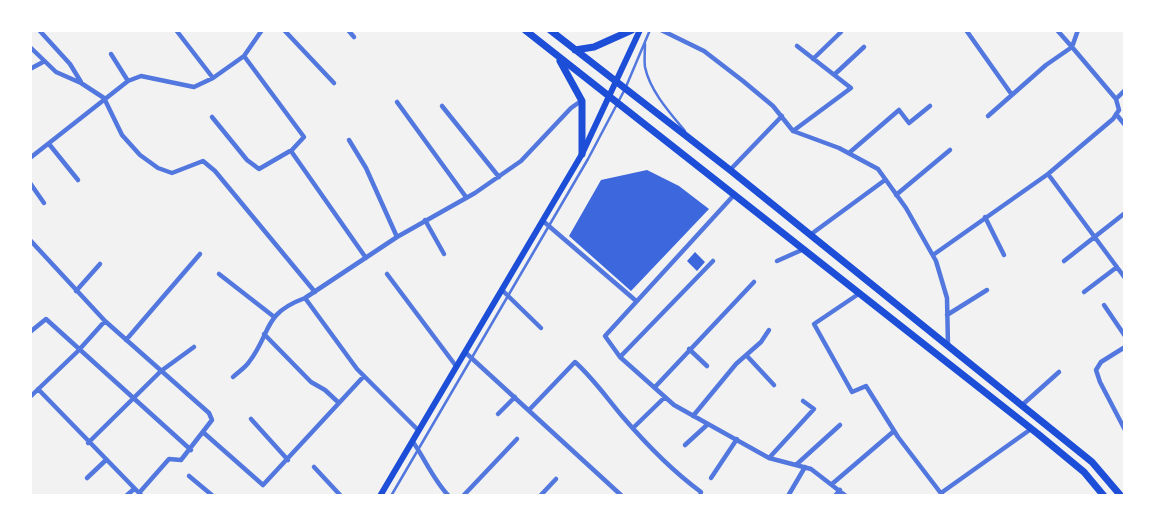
<!DOCTYPE html>
<style>
body{margin:0}
#map{position:relative;width:1155px;height:526px;overflow:hidden;background:#f2f2f2;font-family:Karla,sans-serif}
canvas{display:block}
.frame{position:absolute;inset:0;border:32px solid #fff;pointer-events:none}
</style>
<div id="map">
<canvas width="1155" height="526"></canvas>
<div class="frame"></div>
</div>
<script>
const ctx = document.querySelector('canvas').getContext('2d');
ctx.lineJoin = 'round';
function paint(path, color) {
  ctx.fillStyle = color;
  ctx.fill(path, 'evenodd');
}
function strokePath(path, color, width, dash) {
  ctx.strokeStyle = color;
  ctx.lineWidth = width;
  ctx.lineCap = dash ? 'butt' : 'round';
  ctx.setLineDash(dash || []);
  ctx.stroke(path);
}
paint(new Path2D(`
 M647,170L679,186L709,209L631,291L569,236L601,180Z
 M695,252L705,262L697,271L687,261Z`), '#3d67dc');
strokePath(new Path2D(`
 M645,44C645,52 644,60 645,67C650,91 670,113 685,131
 M391,496L588,159L625,89L650,30`), '#5277de', 2.5);
strokePath(new Path2D(`
 M39,30L70,64L81,82
 M176,30L213,78
 M284,30L334,83
 M348,30L354,37
 M661,30L704,51L743,81L773,106L793,131L839,148L878,169L906,208L936,261L947,298L948,346
 M966,30L1012,95
 M30,47L56,72L81,83L104,98L122,135L140,155L158,168L172,173L203,161L215,171L315,292
 M111,54L128,81
 M244,56L304,137L291,151L366,258
 M813,59L841,32
 M30,69L43,62
 M835,74L864,47
 M1116,99L1125,90
 M397,102L466,197
 M442,106L499,177
 M1116,114L1125,125
 M988,116L1046,65L1072,47L1057,30
 M212,117L247,160L259,169L290,151
 M793,131L851,88L797,46
 M349,140L366,168L397,237
 M49,144L78,180
 M849,153L899,110L909,123L930,106
 M30,158L128,81L141,76L194,87L213,78L244,56L262,30
 M730,170L782,116
 M1048,174L1125,278
 M30,183L44,203
 M734,195L605,336L620,357L674,405L769,458L811,469L846,496
 M896,195L950,150
 M985,217L1004,255
 M425,220L444,254
 M543,221L635,300
 M810,235L885,180
 M30,240L105,321L209,413L212,420L181,460L169,459L139,493
 M933,255L1048,174L1113,119L1119,110L1116,99L1072,47L1078,30
 M777,261L804,249
 M1064,261L1125,213
 M219,274L273,316
 M387,274L456,366
 M502,290L541,328
 M76,291L100,264
 M1084,292L1117,267
 M860,293L814,324L852,392L866,386L898,437L943,496
 M305,298L357,369L418,430
 M1104,305L1125,336
 M947,315L987,290
 M30,332L46,319L191,450
 M264,334L311,382L325,390L339,403
 M126,340L200,254
 M1125,347L1101,362L1096,370L1100,382L1125,430
 M689,349L707,366
 M466,353L622,496
 M747,356L774,385
 M620,357L713,261
 M233,377C238,372 245,368 249,362C272,332 262,314 305,298L397,237L475,193L521,161L571,108L581,101
 M655,387L754,282
 M38,389L142,496
 M30,397L78,351L105,321
 M1021,406L1059,372
 M529,410L575,362C593,378 606,397 622,416C646,444 671,470 701,492L700,496
 M498,414L515,397
 M693,416L736,364L761,342L769,330
 M251,419L288,460
 M633,428L665,397
 M204,433L263,485L364,376
 M413,442C425,459 434,481 449,496
 M88,443L161,371L194,347
 M685,445L708,424
 M769,458L814,409L803,401
 M797,464L840,425
 M314,467L341,496
 M189,476L213,496
 M87,478L106,460
 M711,478L737,439
 M832,484L894,431
 M941,493L1031,429
 M126,496L134,489
 M463,496L517,439
 M540,496L556,479
 M788,496L805,467
 M835,496L840,490`), '#5277de', 4.5);
strokePath(new Path2D(`
 M380,496L582,154L640,30`), '#1d4ed8', 6);
strokePath(new Path2D(`
 M525,30L1038,434L1084,472L1104,496
 M550,30L730,170L1092,462L1121,496
 M575,50L594,47L632,30
 M560,61L582,101V154`), '#1d4ed8', 7);
</script>
